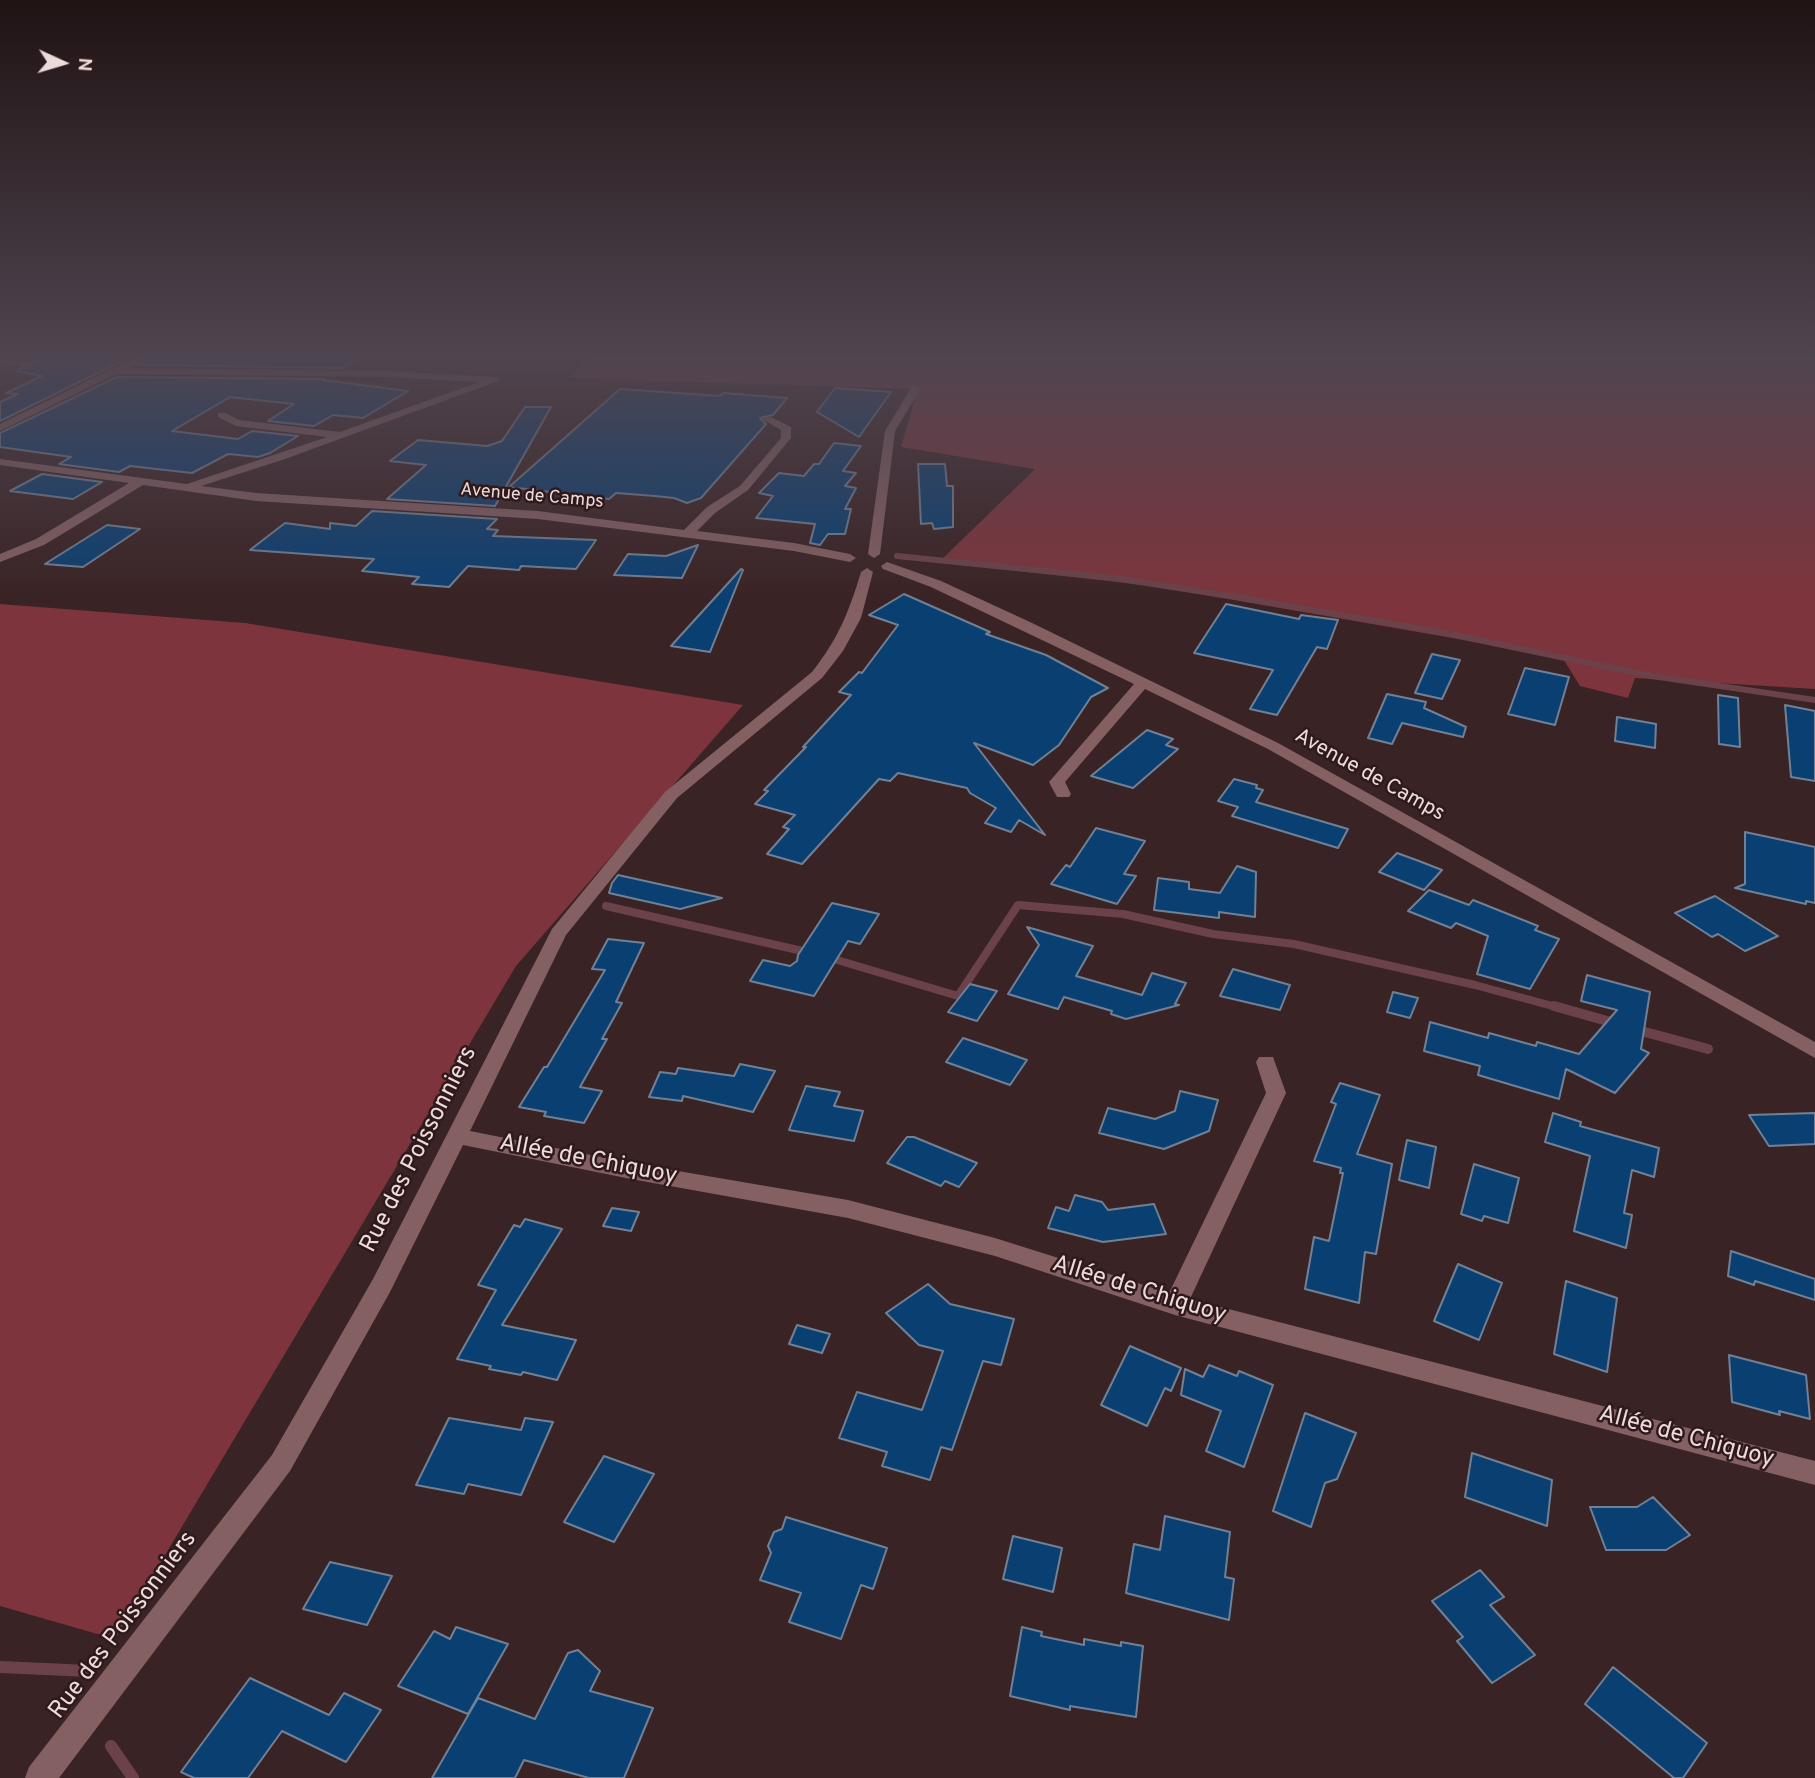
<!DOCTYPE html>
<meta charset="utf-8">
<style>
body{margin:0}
#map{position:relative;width:1815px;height:1778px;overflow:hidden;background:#3a2324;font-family:Overpass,sans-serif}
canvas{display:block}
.north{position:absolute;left:28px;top:28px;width:70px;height:70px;-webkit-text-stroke:5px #30191b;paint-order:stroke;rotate:94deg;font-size:19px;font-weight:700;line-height:28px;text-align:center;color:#ebdbdb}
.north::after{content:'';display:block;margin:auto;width:24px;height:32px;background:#ebdbdb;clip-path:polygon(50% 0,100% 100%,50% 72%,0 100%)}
</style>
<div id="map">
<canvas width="1815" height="1778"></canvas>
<div class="north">N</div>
</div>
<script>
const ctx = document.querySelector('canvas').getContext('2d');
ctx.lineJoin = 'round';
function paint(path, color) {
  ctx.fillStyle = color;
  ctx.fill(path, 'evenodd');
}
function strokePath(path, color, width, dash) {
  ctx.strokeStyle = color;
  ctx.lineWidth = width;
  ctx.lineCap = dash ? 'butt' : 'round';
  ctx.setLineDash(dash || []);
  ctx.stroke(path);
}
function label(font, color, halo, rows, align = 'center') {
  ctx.font = font + ' Overpass,sans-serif';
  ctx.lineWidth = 5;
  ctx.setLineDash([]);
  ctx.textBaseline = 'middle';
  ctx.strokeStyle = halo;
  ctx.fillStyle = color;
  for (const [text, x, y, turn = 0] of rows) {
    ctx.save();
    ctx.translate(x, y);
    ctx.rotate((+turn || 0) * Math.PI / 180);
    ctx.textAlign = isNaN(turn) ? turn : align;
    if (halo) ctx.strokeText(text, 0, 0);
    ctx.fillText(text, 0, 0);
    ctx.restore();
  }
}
paint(new Path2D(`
 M591,354H1815V689L1635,678L1628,698L1580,686L1562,657L1153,586L939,562L1035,469L901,447L918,389L569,378Z
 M0,604L245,623L743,705L516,966L115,1639L0,1606Z`), '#7e343c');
strokePath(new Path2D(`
 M0,361L39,366`), '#6b4249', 5);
strokePath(new Path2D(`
 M897,556L1114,578L1237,597L1445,633L1652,676L1815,700`), '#6b4249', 6);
strokePath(new Path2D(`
 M606,906L811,953
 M827,957L958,996L1018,905L1123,914L1213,934L1294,944L1475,985L1560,1008`), '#6b4249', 8);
strokePath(new Path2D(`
 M1554,1006L1618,1024
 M1634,1029L1708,1049`), '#6b4249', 10);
strokePath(new Path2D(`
 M0,1667L89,1671
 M111,1746L133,1778`), '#6b4249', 12);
const building = new Path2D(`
 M52,354H136L0,421V402L18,394L6,393L42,376L16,371Z
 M156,354H365L343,368L138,365Z
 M117,377L325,379L323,380L408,391L363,418L333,415L314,426L268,421L294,404L230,397L172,431L238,439L252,431L298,436L270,453L258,457L228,454L192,473L130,466L119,472L59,464L71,457L0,447V433Z
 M835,388L891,392L859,437L817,412Z
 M620,389L720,396L723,393L787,398L773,415L760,418L766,424L701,498L687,503L674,498L655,496L616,493L609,499L509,487Z
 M525,407H551L495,506L387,499L426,465L390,461L418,440L487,446L502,441Z
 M834,443L861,446L843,471L856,473L845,486L856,488L845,509H851L845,534H828L820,545L810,543L815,524L756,518L773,496L759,493L779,473L804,476L814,464H819Z
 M918,464H945L947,486H953V527L934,529L932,523L921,524Z
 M42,474L102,482L73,499L10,491Z
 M372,511L497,519L487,529L498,530L493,536L596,540L576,569L521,566L519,570L468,566L449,587L412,584L419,577L362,571L374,559L250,550L285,523L330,529V523L356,526Z
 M107,525L140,529L83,567L45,564Z
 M698,545L682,578L614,575L628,554L666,556Z
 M741,569L743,570L710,652L671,646Z
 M904,594L990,632L986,634L1046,655L1108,688L1091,697L1059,745L1033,765L974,743L1045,835L1019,820L1011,832L985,823L996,808L970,793L967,788L898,773L890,781L879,779L802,864L767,854L789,829L783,827L795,815L755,804L768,791L764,790L806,747H803L851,695L839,692L859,672L862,673L898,625L869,615Z
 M1226,604L1299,619L1301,615L1338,620L1327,649L1317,647L1277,715L1250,709L1273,670L1194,653Z
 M1432,654L1460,660L1442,699L1415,693Z
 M1525,668L1569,677L1555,725L1508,714Z
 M1387,694L1426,702L1424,708L1466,727L1463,737L1402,723L1392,744L1368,738Z
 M1718,695L1738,698L1740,747L1719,744Z
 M1785,705L1815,711V781L1791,777Z
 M1617,717L1656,724L1655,748L1615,741Z
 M1147,730L1173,739L1166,745L1178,749L1133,788L1091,776Z
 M1234,779L1257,785L1256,788L1263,790L1256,802L1348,829L1338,848L1232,816L1238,807L1218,801Z
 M1096,828L1145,841L1124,874L1136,876L1117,904L1051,884L1066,865L1070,867Z
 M1745,832L1815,847V903L1806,901V904L1735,888L1745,884Z
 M1397,853L1419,861L1442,870L1424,890L1379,872Z
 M1237,866L1256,872L1255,917L1219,912V918L1154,910L1158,878L1189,882V889L1220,893Z
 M618,875L722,898L680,909L609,893L612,883Z
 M1429,890L1469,905L1473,900L1538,926L1535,930L1559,939L1530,989L1477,974L1488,936L1456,923L1451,928L1408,911Z
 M1715,896L1778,936L1745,951L1718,934L1712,937L1675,913Z
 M832,903L879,914L860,944L848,941L814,996L750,981L763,960L790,966L797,961L798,955Z
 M1027,927L1093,946L1076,976L1142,995L1152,973L1186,983L1175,1004L1179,1005L1126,1019L1111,1014L1112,1011L1064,997L1058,1009L1008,994L1039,945Z
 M608,939L644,943L616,1002L622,1003L602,1039H607L580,1087L602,1091L584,1123L544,1116L546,1112L519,1107L544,1067H547L605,970L592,969Z
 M1233,969L1290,985L1280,1010L1220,996Z
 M1587,975L1650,992L1641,1049L1649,1053L1615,1093L1566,1069L1559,1099L1478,1075L1480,1066L1424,1051L1430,1022L1488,1038L1489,1033L1536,1046L1537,1042L1579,1054L1617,1010L1581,1001Z
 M970,984L997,991L977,1021L948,1012Z
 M1393,992L1418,998L1410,1018L1387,1012Z
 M963,1038L996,1049L1027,1060L1010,1085L946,1062Z
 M740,1064L775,1071L753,1112L683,1096L682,1101L649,1097L660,1072L676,1074L678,1068L734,1076Z
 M1340,1083L1380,1095L1357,1154L1392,1164L1376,1254L1365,1252L1359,1303L1305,1289L1314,1237L1329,1241L1343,1173H1340L1341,1168L1314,1161L1336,1104L1331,1102Z
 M806,1086L840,1092L834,1106L863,1111L854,1141L789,1130Z
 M1180,1091L1218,1100L1209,1131L1164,1149L1099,1133L1108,1108L1155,1119L1175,1111Z
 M1553,1113L1581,1122L1580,1126L1659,1148L1654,1177L1632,1170L1624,1213L1632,1215L1626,1248L1574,1231L1590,1156L1545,1142Z
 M1815,1113V1144L1769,1146L1749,1115Z
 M907,1137H914L977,1163L959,1187L945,1181L941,1186L887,1163Z
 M1407,1140L1436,1147L1429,1188L1399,1180Z
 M1474,1164L1519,1178L1508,1223L1484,1216L1482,1221L1461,1214Z
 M1075,1195L1102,1202L1108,1210L1154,1204L1166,1234L1103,1242L1048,1228L1056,1207L1069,1211Z
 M612,1208L639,1212L631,1231L603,1226Z
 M525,1219L562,1229L502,1325L576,1340L557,1380L523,1372L521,1375L489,1369L491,1366L457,1359L496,1290L478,1285L514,1225L520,1227Z
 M1731,1251L1815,1279V1300L1755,1281L1754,1285L1728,1276Z
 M1458,1264L1502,1283L1479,1340L1434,1321Z
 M1566,1281L1617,1298L1607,1372L1554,1354Z
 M928,1284L950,1304L1014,1319L1001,1365L983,1361L952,1450L941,1447L930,1480L882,1466L887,1452L839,1438L857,1392L922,1410L943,1351L919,1345L886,1313Z
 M797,1325L830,1334L822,1353L789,1344Z
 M1130,1346L1181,1368L1171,1391L1165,1388L1147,1426L1101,1405Z
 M1729,1355L1806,1375L1810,1419L1779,1411L1780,1415L1732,1402Z
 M1209,1365L1237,1376L1239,1371L1273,1385L1244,1467L1206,1451L1221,1411L1181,1395L1185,1369L1203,1377Z
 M1305,1413L1356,1433L1337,1479L1325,1483L1311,1527L1273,1511Z
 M449,1418L521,1430L525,1418L553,1422L521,1495L468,1484L464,1494L416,1485Z
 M1472,1453L1552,1480L1547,1526L1465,1497Z
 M604,1456L654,1474L614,1542L564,1522Z
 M1653,1497L1690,1535L1666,1550H1606L1590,1507H1637Z
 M1165,1516L1230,1532L1225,1577L1234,1579L1229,1620L1126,1593L1134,1544L1160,1550Z
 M786,1517L887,1548L873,1589L861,1585L841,1639L789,1622L801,1593L760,1580L771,1553L768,1546L774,1532L782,1529Z
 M1013,1536L1062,1548L1053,1592L1003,1579Z
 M330,1562L392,1576L367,1625L303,1609Z
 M1480,1570L1504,1597L1490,1605L1535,1655L1492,1683L1457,1641L1463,1637L1432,1601Z
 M456,1627L508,1644L468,1714L398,1686L434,1631L450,1639Z
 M1022,1627L1042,1632L1041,1636L1084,1645V1639L1121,1646V1642L1143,1646L1136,1717L1070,1706V1710L1010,1696Z
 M578,1650L600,1671L590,1691L653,1708L624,1778H589L524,1760L515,1778H432L478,1698L535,1719L568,1653Z
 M1613,1667L1707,1743L1683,1778H1674L1585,1704Z
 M250,1678L329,1715L344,1693L381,1710L346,1762L282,1731L248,1778H194L181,1772Z`);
paint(building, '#0a3f72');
strokePath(building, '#718195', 2);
paint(new Path2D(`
 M142,354H154L128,368L387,371L496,377L501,380L285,459L201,486L256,493L538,511L684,530L707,507L740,486L781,438V430L762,419L771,417L791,427V438L748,490L715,513L697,531L794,543L850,554L856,558L850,562L794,551L538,519L256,501L143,485L44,545L0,562V554L36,539L129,483L0,465V459L187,484L327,437L236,426L218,417V413H226L239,420L340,432L479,382L387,377L116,374L0,431V424Z
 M912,386L921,388L895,431L880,554L874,558L868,554L885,431Z
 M887,562L941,581L1030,622L1278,743L1815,1042V1058L1268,749L1145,689L1065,782L1071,794L1069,797H1057L1049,782L1134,684L931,587L883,569L881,566Z
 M867,568L873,572L861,618L843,651L822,678L677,798L566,935L470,1131L631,1163L848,1200L995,1238L1169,1293L1266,1093L1256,1062L1259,1057H1273L1286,1093L1190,1299L1815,1461V1485L1175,1315L995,1256L848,1218L631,1179L463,1145L390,1292L290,1471L59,1778H25L29,1767L272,1455L373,1279L552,929L665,792L812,672C838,639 849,612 861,572Z`), '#846062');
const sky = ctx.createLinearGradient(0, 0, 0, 603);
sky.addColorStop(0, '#201314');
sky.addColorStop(0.59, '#4f4550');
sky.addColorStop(1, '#4f455000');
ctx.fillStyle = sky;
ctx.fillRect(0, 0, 1815, 603);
label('18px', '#ebdbdb', '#30191b', [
 ["Avenue de Camps",532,497,5]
]);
label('21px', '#ebdbdb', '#30191b', [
 ["Avenue de Camps",1369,776,29]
]);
label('24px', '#ebdbdb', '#30191b', [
 ["Rue des Poissonniers",420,1150,-63],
 ["Allée de Chiquoy",588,1161,11],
 ["Allée de Chiquoy",1139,1291,17],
 ["Allée de Chiquoy",1686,1438,15],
 ["Rue des Poissonniers",124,1626,-53]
]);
</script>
